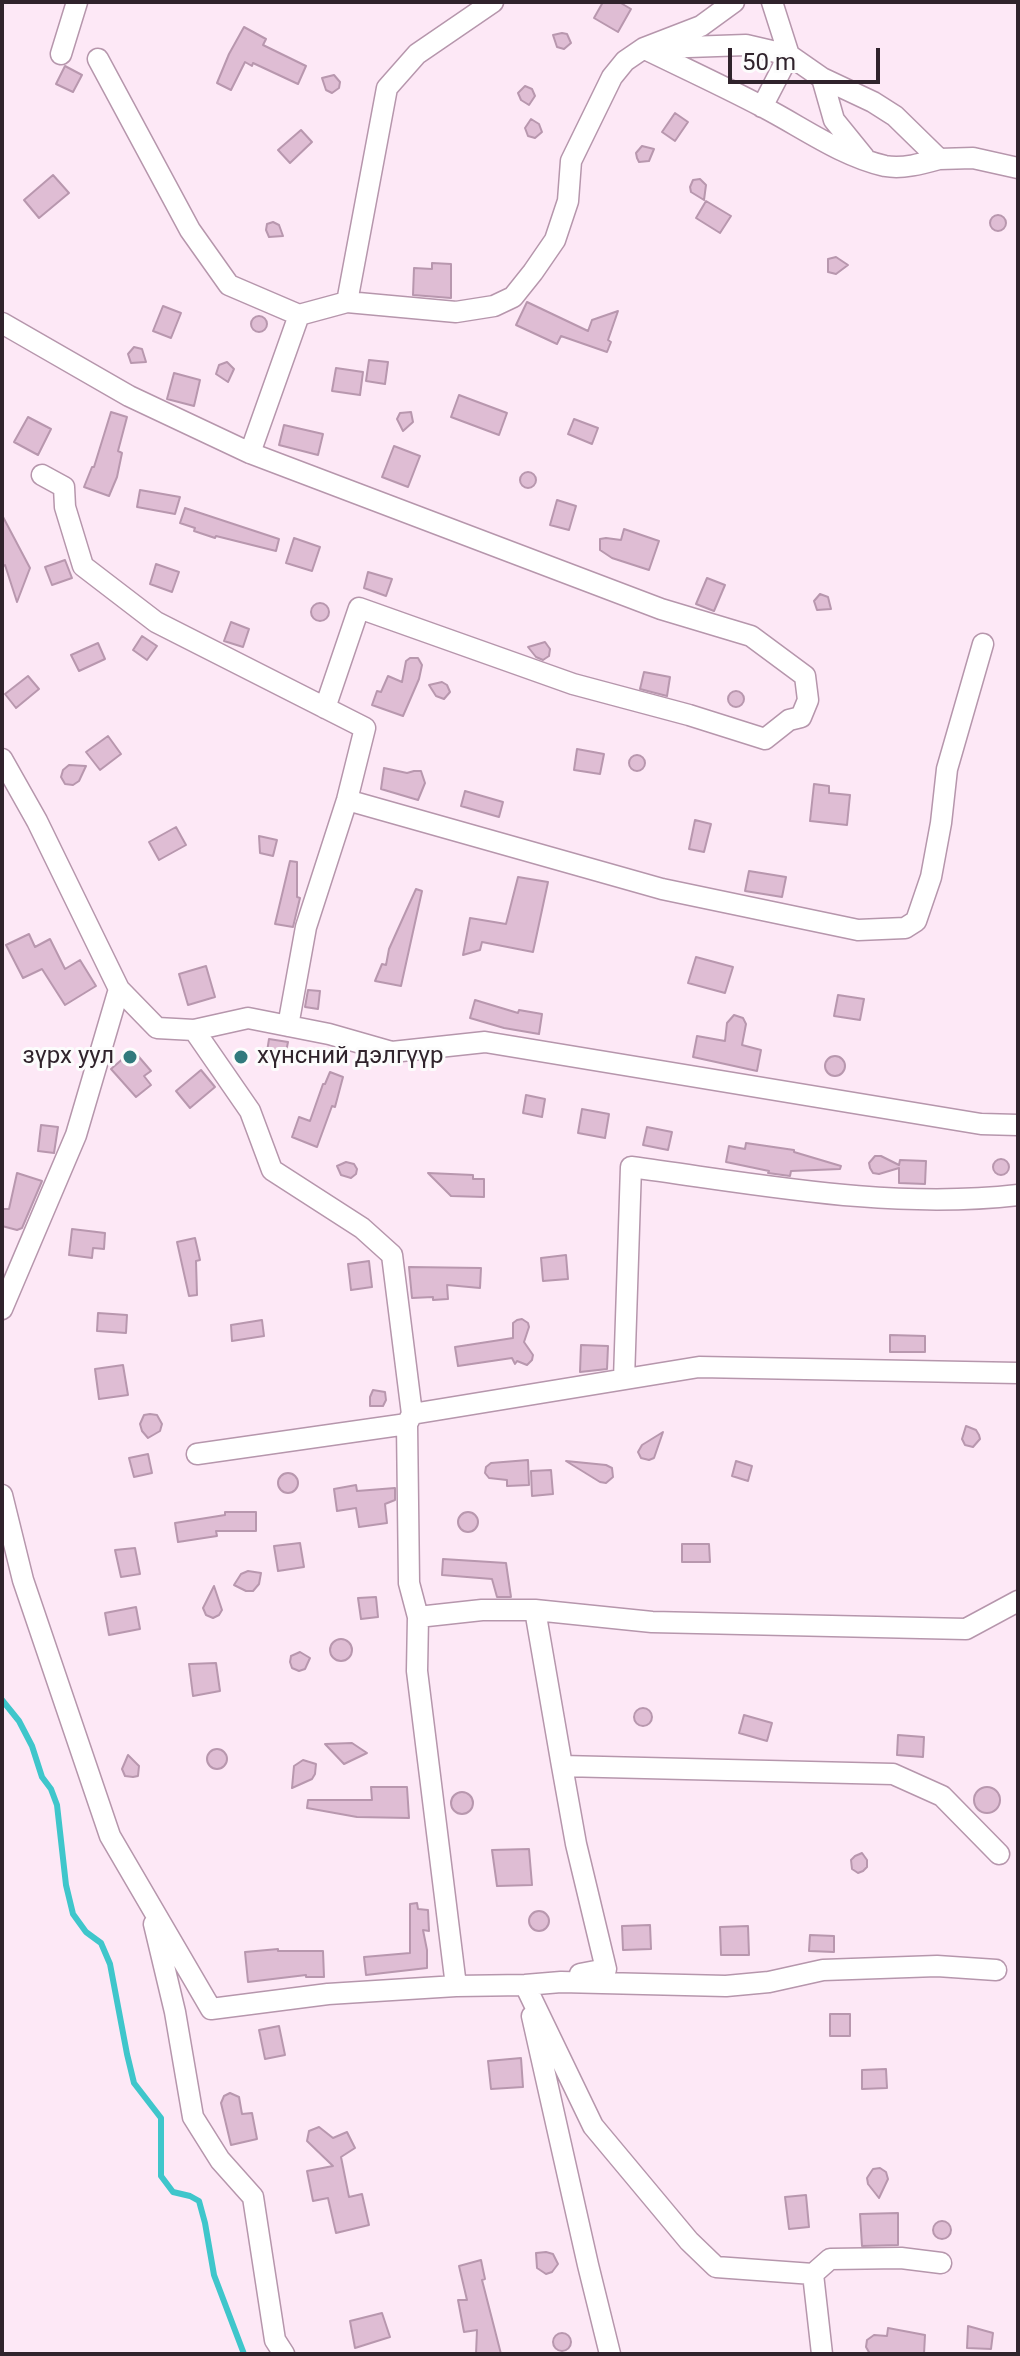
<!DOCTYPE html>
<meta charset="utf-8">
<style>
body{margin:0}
#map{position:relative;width:1020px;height:2356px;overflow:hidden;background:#fde8f6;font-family:Roboto,sans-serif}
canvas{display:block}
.frame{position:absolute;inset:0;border:4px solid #30232c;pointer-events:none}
.scale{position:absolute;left:728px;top:48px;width:152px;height:36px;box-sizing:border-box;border:4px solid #30232c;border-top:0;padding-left:10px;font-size:24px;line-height:28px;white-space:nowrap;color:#30232c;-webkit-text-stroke:6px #fcfcfc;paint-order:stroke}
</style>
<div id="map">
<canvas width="1020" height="2356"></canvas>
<div class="frame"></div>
<div class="scale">50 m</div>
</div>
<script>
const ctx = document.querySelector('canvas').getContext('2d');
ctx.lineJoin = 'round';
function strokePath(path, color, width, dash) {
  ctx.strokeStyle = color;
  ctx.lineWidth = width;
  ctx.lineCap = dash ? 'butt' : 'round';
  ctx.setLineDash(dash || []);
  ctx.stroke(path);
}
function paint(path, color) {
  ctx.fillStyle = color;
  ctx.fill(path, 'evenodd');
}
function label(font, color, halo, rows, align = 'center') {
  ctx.font = font + ' Roboto,sans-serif';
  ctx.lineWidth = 6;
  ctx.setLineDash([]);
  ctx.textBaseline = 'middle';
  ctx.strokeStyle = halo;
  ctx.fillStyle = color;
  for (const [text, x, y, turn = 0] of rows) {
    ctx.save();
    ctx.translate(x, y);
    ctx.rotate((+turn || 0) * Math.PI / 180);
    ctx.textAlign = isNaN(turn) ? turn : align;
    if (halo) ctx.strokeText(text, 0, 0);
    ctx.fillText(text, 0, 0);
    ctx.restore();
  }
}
strokePath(new Path2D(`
 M2,1700L19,1721L32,1746L42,1777L51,1789L57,1805L66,1885L73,1914L86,1932L101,1943L110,1964L127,2054L134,2083L161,2118V2176L173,2192L190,2196L199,2201L205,2223L214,2275L244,2354`), '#3fc6cb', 6);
const building = new Path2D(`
 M603,2H619L631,9L618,32L594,18Z
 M244,27L266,39L263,45L306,66L298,84L253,63L252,66L245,62L231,90L217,83L229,54Z
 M562,33L567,34L571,43L564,49L557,47L553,35Z
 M65,66L82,75L73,92L56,84Z
 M334,75L340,82L339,88L332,93L326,90L322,78Z
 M525,86L532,89L535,96L529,105L521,100L518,93Z
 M675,113L688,122L675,141L662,132Z
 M531,119L539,124L542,132L535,138L528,136L525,128Z
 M301,130L312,142L290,163L278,150Z
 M642,146L654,149L649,161L639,162L637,158L636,153Z
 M53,175L69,193L39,218L24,200Z
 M700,179L706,185L704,200L691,192L690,187L693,180Z
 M706,201L731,216L720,233L696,218Z
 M990 223a8 8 0 1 1 16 0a8 8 0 1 1-16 0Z
 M273,222L279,225L283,236L269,237L266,230L267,224Z
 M836,257L848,265L836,274L828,272V259Z
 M432,263L451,264V298L413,295L414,268L432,269Z
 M527,302L588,331L592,320L618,311L608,340L611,342L607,352L561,336L557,344L516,325Z
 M163,306L181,313L171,338L153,331Z
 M251 324a8 8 0 1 1 16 0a8 8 0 1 1-16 0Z
 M134,347L142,349L146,362L131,363L128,354Z
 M369,360L388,362L385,384L366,381Z
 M227,362L234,369L228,382L216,374L219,365Z
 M336,368L363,372L360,395L332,391Z
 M174,373L200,380L194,406L167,399Z
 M459,395L507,413L499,435L451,417Z
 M111,412L127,417L118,451L122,453L117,477L109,496L84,487L92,467H94Z
 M411,412L413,422L403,431L397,419L400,413Z
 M28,417L51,429L38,455L14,442Z
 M574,419L598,428L592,444L568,434Z
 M284,425L323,434L318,455L279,445Z
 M394,446L420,456L408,487L382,477Z
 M520 480a8 8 0 1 1 16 0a8 8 0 1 1-16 0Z
 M140,490L180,497L175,514L137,507Z
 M557,500L576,506L569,530L550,525Z
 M185,508L279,539L276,551L216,536L215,538L194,531L195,528L180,523Z
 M2,515L30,568L17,602L5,565L2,567Z
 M624,529L659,541L649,570L612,558L600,550V539L606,538L621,540Z
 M294,538L320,547L312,571L286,563Z
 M65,560L72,578L52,585L45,567Z
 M156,564L179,572L172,592L150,584Z
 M368,572L392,579L386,596L364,588Z
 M707,578L725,585L714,611L696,604Z
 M820,594L828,597L831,609L817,610L814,601Z
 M311 612a9 9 0 1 1 18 0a9 9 0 1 1-18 0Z
 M231,622L249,629L243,647L224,641Z
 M142,636L157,646L147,660L133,650Z
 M545,642L550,649L549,656L543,660L536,657L528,647Z
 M98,643L105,659L79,671L71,655Z
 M410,658H418L422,665L419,679L403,716L372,705L377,691L381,692L388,676L402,682L406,661Z
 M644,672L670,677L667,696L640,689Z
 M28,676L39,689L16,708L5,694Z
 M442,682L447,685L450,692L444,699L436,696L429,685Z
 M728 699a8 8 0 1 1 16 0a8 8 0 1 1-16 0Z
 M108,736L121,754L100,770L86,752Z
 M577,749L604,754L600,774L574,770Z
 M629 763a8 8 0 1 1 16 0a8 8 0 1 1-16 0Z
 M69,765L86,766L79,781L73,785L65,784L61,777L63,770Z
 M384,768L407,773L414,771H421L425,783L418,800L381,789Z
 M814,784L829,786V793L850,795L847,825L810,821Z
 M465,791L503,802L499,817L461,806Z
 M695,820L711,824L704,852L689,849Z
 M176,827L186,845L159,860L149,842Z
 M259,836L277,840L273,856L260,853Z
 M290,861L297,862V897L300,898L293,927L275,924Z
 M749,871L786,877L782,897L745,891Z
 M518,877L548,882L533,952L482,942L480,950L463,955L470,918L506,924Z
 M416,889L422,891L401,986L375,981L382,964L386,965L389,949Z
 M29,934L35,947L50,939L65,969L80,960L96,986L65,1005L42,969L23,978L6,945Z
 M696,957L733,967L725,993L688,983Z
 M206,966L215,997L188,1005L179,974Z
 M308,990L320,991L318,1009L305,1007Z
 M838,995L864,999L860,1020L834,1016Z
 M475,1000L518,1013L519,1010L542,1014L539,1034L504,1028L470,1018Z
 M734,1015L743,1018L746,1024L742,1045L761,1050L757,1071L693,1057L697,1036L725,1041L727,1023Z
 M269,1039L288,1042L284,1062L266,1058Z
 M133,1050L151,1071L144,1076L151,1085L136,1097L111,1069Z
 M825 1066a10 10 0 1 1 20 0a10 10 0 1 1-20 0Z
 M201,1070L215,1087L190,1108L176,1091Z
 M330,1072L343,1077L335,1107L332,1106L317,1147L292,1137L299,1117L310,1121L323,1084H325Z
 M526,1095L545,1099L542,1117L523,1113Z
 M582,1109L609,1114L605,1138L578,1133Z
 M41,1125L58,1127L54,1153L38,1151Z
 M647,1127L672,1132L668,1150L643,1145Z
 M746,1143L794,1150V1152L841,1166L840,1169L791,1171L790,1176L768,1173L769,1171L726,1162L729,1146L745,1149Z
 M875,1156H881L899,1165L900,1160L926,1161L925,1184L899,1183V1168L879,1174L873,1173L870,1168L869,1163Z
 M993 1167a8 8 0 1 1 16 0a8 8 0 1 1-16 0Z
 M346,1162L354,1164L357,1169L356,1174L351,1178L341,1175L337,1166Z
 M17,1173L42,1181L22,1228L17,1230L2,1226V1209H9Z
 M428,1173L473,1175V1179H484V1197L451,1196Z
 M72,1229L105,1233L104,1249L93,1248L92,1258L69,1255Z
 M195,1238L200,1260L196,1261L197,1295L189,1296L177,1242Z
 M566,1255L568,1279L543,1281L541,1258Z
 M369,1261L372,1287L351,1290L348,1264Z
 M409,1267L481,1268L480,1288L447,1285L448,1299L433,1300V1297L412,1298Z
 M98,1313L127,1315L126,1333L97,1331Z
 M522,1319L528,1323L529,1327L524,1342L533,1355L532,1360L527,1365L517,1361L515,1364L512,1358L458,1366L455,1347L513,1338V1323L517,1320Z
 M262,1320L264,1336L232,1341L231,1325Z
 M890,1335L925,1336V1352H890Z
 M581,1345L608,1346L607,1369L580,1372Z
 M123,1365L128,1395L99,1399L95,1369Z
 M373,1390L385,1392L386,1400L383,1406H370V1397Z
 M150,1414L157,1415L162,1424L160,1431L148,1438L142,1431L140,1424L144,1415Z
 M966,1426L976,1430L979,1435L980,1439L973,1447L965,1445L962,1439Z
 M663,1432L654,1458L649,1460L641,1458L638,1452L642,1445Z
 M148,1454L152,1473L134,1477L129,1458Z
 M528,1460L529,1485L507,1486V1480L489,1478L485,1473L486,1467L491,1463Z
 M566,1461L606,1465L612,1468L613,1477L606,1483L600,1482Z
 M736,1461L752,1466L748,1481L732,1476Z
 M551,1470L553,1494L532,1496L531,1471Z
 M278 1483a10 10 0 1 1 20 0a10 10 0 1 1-20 0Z
 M356,1485L357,1491L395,1488V1500L385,1504L387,1523L359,1527L356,1508L337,1511L334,1489Z
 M225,1512H256V1531H216L217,1536L178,1542L175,1523L225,1515Z
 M458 1522a10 10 0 1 1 20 0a10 10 0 1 1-20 0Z
 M300,1543L304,1567L278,1571L274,1546Z
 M682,1544H709L710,1562H682Z
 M135,1548L140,1574L121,1577L115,1550Z
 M443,1559L506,1563L511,1597H497L492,1579L442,1575Z
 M248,1571L261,1573L259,1584L253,1591H246L234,1585L241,1574Z
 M214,1586L222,1610L219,1615L213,1618L206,1615L203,1608Z
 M376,1597L378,1617L361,1619L358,1598Z
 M136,1607L140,1629L109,1635L105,1613Z
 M330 1650a11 11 0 1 1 22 0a11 11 0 1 1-22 0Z
 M300,1652L310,1658L305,1669L299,1671L292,1668L290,1662L291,1656Z
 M216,1663L220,1691L193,1696L189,1664Z
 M634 1717a9 9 0 1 1 18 0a9 9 0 1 1-18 0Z
 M744,1715L772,1723L767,1741L739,1733Z
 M898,1735L924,1737L923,1757L897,1755Z
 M352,1743L367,1753L344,1764L325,1744Z
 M207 1759a10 10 0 1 1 20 0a10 10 0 1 1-20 0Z
 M128,1755L139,1766L138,1776L133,1777L125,1776L122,1769Z
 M303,1760L316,1764L315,1774L312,1779L292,1788L294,1766Z
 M371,1787H407L409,1818L357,1817L307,1808L308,1800H372Z
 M974 1800a13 13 0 1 1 26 0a13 13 0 1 1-26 0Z
 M451 1803a11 11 0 1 1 22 0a11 11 0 1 1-22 0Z
 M529,1849L532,1885L497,1886L492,1850Z
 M862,1853L867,1860V1867L863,1871L858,1873L852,1869L851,1860L855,1856Z
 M417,1903L418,1909L428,1910L429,1931L423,1930L427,1950V1968L366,1975L364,1957L410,1953V1904Z
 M529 1921a10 10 0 1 1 20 0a10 10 0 1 1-20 0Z
 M650,1925L651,1949L623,1950L622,1926Z
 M748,1926L749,1955H721L720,1927Z
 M810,1935L834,1936V1952L809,1951Z
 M278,1949V1951H323L324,1977H306V1975L248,1982L245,1952Z
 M830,2014H850V2036H830Z
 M279,2026L285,2055L265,2059L259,2030Z
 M521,2058L523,2087L491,2089L488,2061Z
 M886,2069L887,2088L862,2089V2070Z
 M230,2093L239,2097L242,2114L252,2113L257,2139L231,2145L221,2103L224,2096Z
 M319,2127L333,2138L347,2132L355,2148L341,2157L349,2197L362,2194L369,2225L336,2233L328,2198L313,2201L307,2171L333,2166L307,2141L309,2131Z
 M880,2168L886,2172L888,2179L879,2198L868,2184L867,2178L873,2169Z
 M806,2195L809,2227L789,2229L785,2197Z
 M898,2213V2245L862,2246L860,2214Z
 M933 2230a9 9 0 1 1 18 0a9 9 0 1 1-18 0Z
 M546,2252L553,2254L558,2264L552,2272L546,2274L537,2268L536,2253Z
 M481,2260L485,2279L482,2280L501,2354H476L477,2330L464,2332L458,2300H467L459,2266Z
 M382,2313L390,2337L355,2348L350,2321Z
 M968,2326L993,2333L991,2349L967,2348Z
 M888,2328L925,2335L924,2354H870L866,2347L867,2340L874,2335L887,2336Z
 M553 2342a9 9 0 1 1 18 0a9 9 0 1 1-18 0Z`);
paint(building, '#dfbdd4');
strokePath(building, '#b897ae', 2);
const minor = new Path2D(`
 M659,48L746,45L789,55L822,78L873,102L895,116L939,159L973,158L1018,168
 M647,50C686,69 725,87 763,107C802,127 841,156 885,166C903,169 921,164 939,159
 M61,54L77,2
 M98,59L190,230L229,285L299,315L250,453
 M822,78L834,120L864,157
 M762,107L789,55L772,2
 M347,302L387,88L417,54L493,2
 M299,315L347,302L456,312L494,306L513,297L533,272L555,240L568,201L571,161L612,77L625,61L644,48L701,26L734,2
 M2,323L129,396L250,453L661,609L751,636L805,676L808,700L801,717L789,720L765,739L689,715L573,684L359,608L325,708
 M42,475L64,487L65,507L83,566L156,622L365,728L347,800L306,927L288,1026
 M2,759L37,821L119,989L157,1028L194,1030L250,1111L272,1170L362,1228L392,1255L412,1414L407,1424L409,1583L418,1617L417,1671L456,1986L525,1985L561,1982L726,1986L769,1982L823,1970L937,1966L996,1970
 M347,800L662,889L858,930L905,928L916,921L931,877L941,823L947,769L983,644
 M194,1030L248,1018L329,1034L392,1052L485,1042L981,1124L1018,1125
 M2,1309L76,1135L119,989
 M624,1379L631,1167C759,1184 889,1210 1018,1195
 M412,1414L699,1367L1018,1373
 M197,1454L407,1424
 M2,1495L23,1580L110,1836L211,2009L328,1994L456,1986
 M535,1610L562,1766L893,1774L942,1796L999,1854
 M418,1617L482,1610H535L652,1622L966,1629L1018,1601
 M562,1766L576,1844L606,1969L580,1974
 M154,1924L175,2012L193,2117L220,2160L253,2197L275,2340L284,2354
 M525,1985L593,2126L689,2241L716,2267L813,2274L822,2354
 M532,2016L588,2265L610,2354
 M813,2274L830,2259L901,2258L941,2263`);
strokePath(minor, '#b696ac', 23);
strokePath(minor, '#fff', 20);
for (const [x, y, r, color] of [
 [130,1057,8,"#317a7d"],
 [241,1057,8,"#317a7d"]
]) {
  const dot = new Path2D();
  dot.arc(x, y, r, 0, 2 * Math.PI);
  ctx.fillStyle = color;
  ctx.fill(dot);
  strokePath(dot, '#fcfcfc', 3);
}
label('24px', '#30232c', '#fcfcfc', [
 ["зүрх уул",114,1057],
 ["хүнсний дэлгүүр",257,1057,"left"]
], 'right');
</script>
